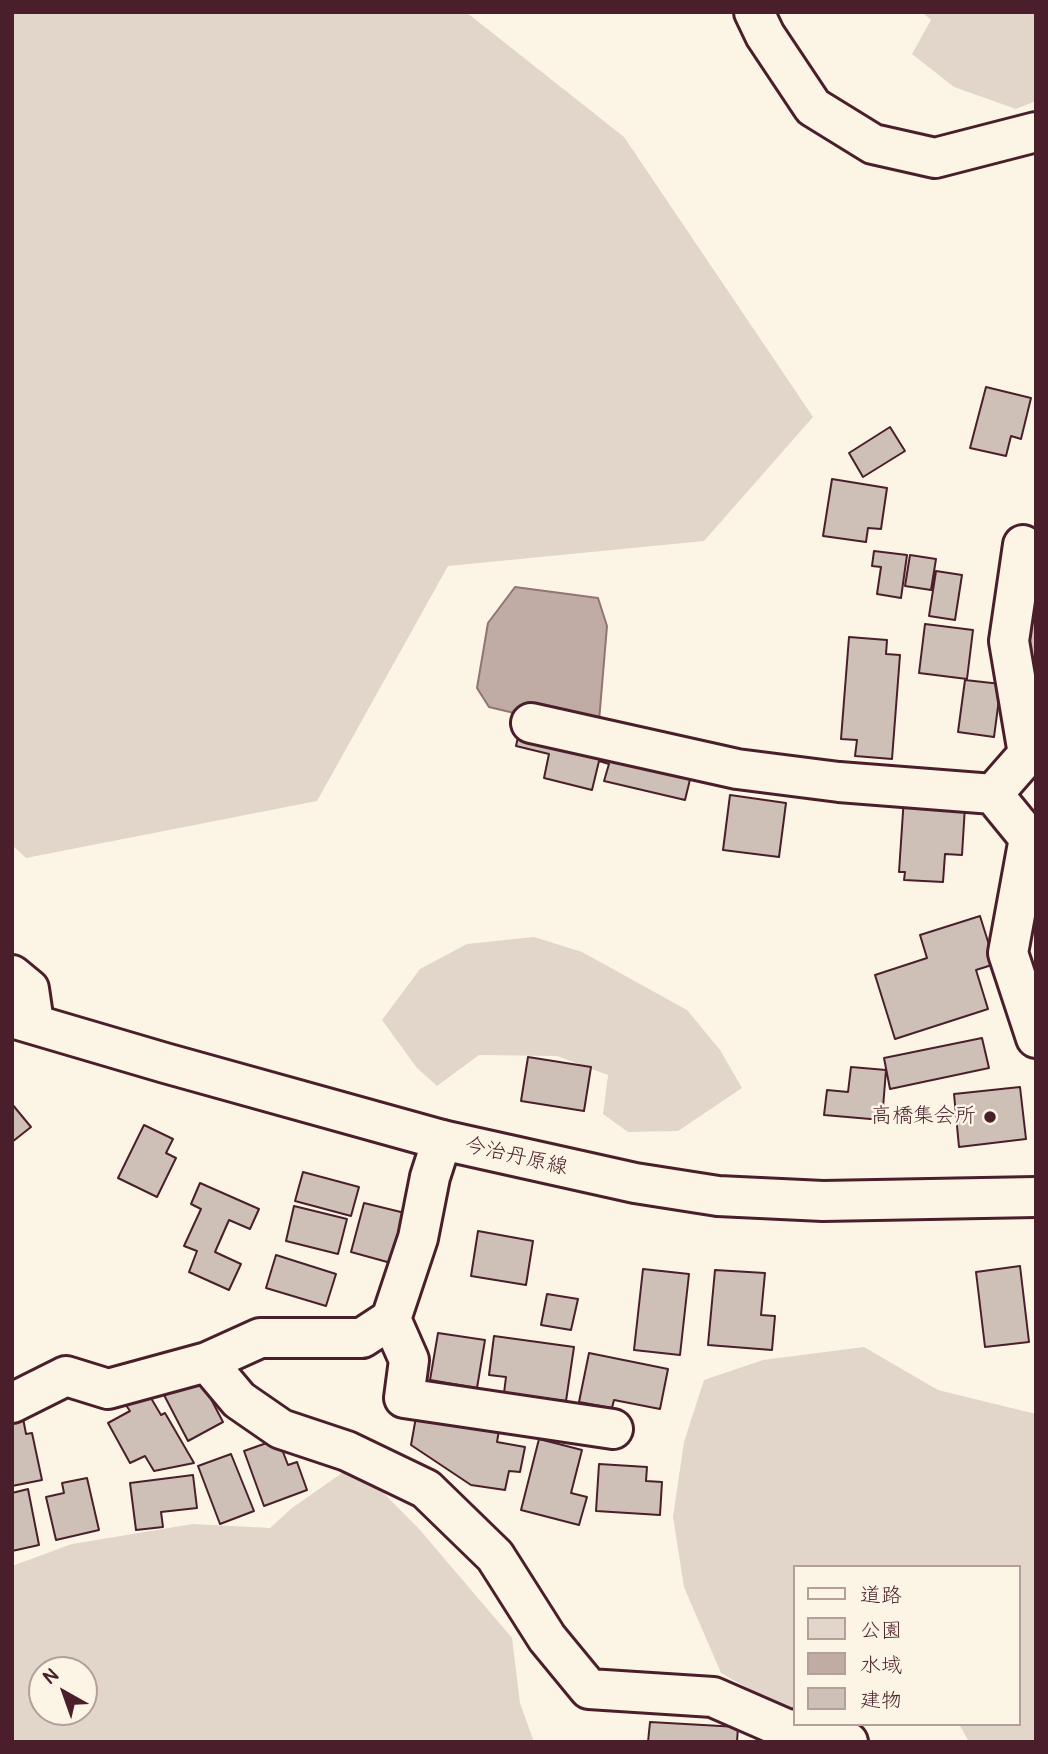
<!DOCTYPE html>
<meta charset="utf-8">
<style>
body{margin:0}
#map{position:relative;width:1048px;height:1754px;overflow:hidden;background:#fcf5e5;font-family:Pangolin,"Klee One",sans-serif}
canvas{display:block}
.frame{position:absolute;inset:0;border:14px solid #4a1f2b;pointer-events:none}
.legend{position:absolute;left:793px;top:1565px;width:228px;height:161px;box-sizing:border-box;background:#fcf5e5;border:2px solid #b59f9b;margin:0;padding:9px 12px;list-style:none;font-size:21px;color:#4a1f2b}
.legend li{display:flex;align-items:center;gap:14px;height:35px}
.legend b{width:35px;border:2px solid #b59f9b}
.north{position:absolute;left:28px;top:1656px;width:70px;height:70px;box-sizing:border-box;background:#fcf5e5;border:2px solid #b59f9b;border-radius:50%;rotate:320deg;font-size:19px;font-weight:700;line-height:28px;text-align:center;color:#4a1f2b}
.north::after{content:'';display:block;margin:auto;width:24px;height:32px;background:#4a1f2b;clip-path:polygon(50% 0,100% 100%,50% 72%,0 100%)}
</style>
<div id="map">
<canvas width="1048" height="1754"></canvas>
<div class="frame"></div>
<ul class="legend">
<li><b style="height:9px;background:#fcf5e5"></b>道路</li>
<li><b style="height:19px;background:#e2d5ca"></b>公園</li>
<li><b style="height:19px;background:#c0aca5"></b>水域</li>
<li><b style="height:19px;background:#cfc0b7"></b>建物</li>
</ul>
<div class="north">N</div>
</div>
<script>
const ctx = document.querySelector('canvas').getContext('2d');
ctx.lineJoin = 'round';
function paint(path, color) {
  ctx.fillStyle = color;
  ctx.fill(path, 'evenodd');
}
function strokePath(path, color, width, dash) {
  ctx.strokeStyle = color;
  ctx.lineWidth = width;
  ctx.lineCap = dash ? 'butt' : 'round';
  ctx.setLineDash(dash || []);
  ctx.stroke(path);
}
function label(font, color, halo, rows, align = 'center') {
  ctx.font = font + ' Pangolin,"Klee One",sans-serif';
  ctx.lineWidth = 5;
  ctx.setLineDash([]);
  ctx.textBaseline = 'middle';
  ctx.strokeStyle = halo;
  ctx.fillStyle = color;
  for (const [text, x, y, turn = 0] of rows) {
    ctx.save();
    ctx.translate(x, y);
    ctx.rotate((+turn || 0) * Math.PI / 180);
    ctx.textAlign = isNaN(turn) ? turn : align;
    if (halo) ctx.strokeText(text, 0, 0);
    ctx.fillText(text, 0, 0);
    ctx.restore();
  }
}
paint(new Path2D(`
 M12,12H466L624,137L813,417L704,541L448,566L317,801L26,858L12,845Z
 M922,12H1036V101L1016,109L954,87L912,54L931,20Z
 M534,937L582,952L687,1010L720,1050L742,1088L678,1131L628,1132L603,1114L608,1075L557,1056L479,1055L437,1086L417,1068L382,1020L420,969L467,944Z
 M864,1347L938,1390L1036,1414V1742H969L959,1724H1018V1567H794V1714L721,1673L684,1587L673,1517L684,1442L704,1380L763,1360Z
 M355,1464L420,1530L512,1638L520,1703L534,1742H12V1566L72,1544L193,1524L270,1528L292,1508ZM42,1670H84V1712H42Z`), '#e2d5ca');
const water = new Path2D(`
 M515,587L598,598L607,626L598,733L489,707L477,688L488,623Z`);
paint(water, '#c0aca5');
strokePath(water, '#917474', 2);
const building = new Path2D(`
 M986,387L1031,398L1021,439L1011,436L1006,456L970,448Z
 M890,427L905,451L863,477L849,453Z
 M832,479L887,488L881,529L868,528L866,542L823,536Z
 M874,551L907,555L901,598L877,594L881,567L872,566Z
 M910,555L936,559L931,590L905,586Z
 M936,571L962,575L955,620L929,616Z
 M1024,616L1036,618V665L1028,664Z
 M925,624L973,630L967,679L919,673Z
 M849,637L887,640L886,654L900,655L892,759L855,756L857,740L841,739Z
 M965,680L1001,684L994,737L958,732Z
 M521,723L694,763L685,800L604,781L609,764L599,761L592,790L544,778L549,754L516,746Z
 M730,795L786,803L779,857L723,850Z
 M904,797L965,806L962,855L945,854L943,882L904,880L905,872H899Z
 M980,916L995,964L976,970L988,1009L895,1039L875,975L927,958L920,935Z
 M982,1038L989,1068L890,1089L884,1058Z
 M528,1057L591,1067L584,1111L521,1101Z
 M851,1067L886,1070L882,1120L824,1115L827,1090L848,1092Z
 M1020,1087L1026,1139L959,1147L954,1094Z
 M12,1104L31,1127L12,1142Z
 M144,1125L173,1139L166,1153L176,1158L157,1197L118,1178Z
 M303,1172L359,1187L351,1216L295,1201Z
 M200,1183L259,1209L250,1229L229,1220L215,1252L241,1264L229,1290L189,1272L197,1251L184,1246L201,1209L191,1204Z
 M364,1203L405,1213L391,1263L351,1252Z
 M294,1206L347,1219L338,1254L286,1241Z
 M478,1231L533,1241L526,1285L471,1276Z
 M276,1255L336,1274L326,1306L266,1288Z
 M1020,1266L1029,1342L985,1347L976,1272Z
 M643,1269L689,1274L680,1355L634,1350Z
 M715,1270L765,1273L761,1315L775,1316L772,1350L708,1345Z
 M547,1294L578,1299L571,1330L541,1325Z
 M438,1333L485,1340L477,1388L430,1380Z
 M494,1336L574,1347L566,1401L504,1393L506,1377L489,1375Z
 M589,1353L668,1369L660,1409L614,1400L612,1408L579,1402Z
 M199,1376L223,1422L188,1441L164,1395Z
 M145,1388L161,1415L165,1413L194,1463L154,1471L145,1456L130,1463L108,1423L130,1411L123,1401Z
 M416,1417L499,1430L497,1442L525,1447L520,1472L509,1471L505,1490L471,1485L411,1445Z
 M23,1418L26,1434L32,1433L42,1480L12,1486V1421Z
 M278,1439L288,1465L297,1462L307,1490L264,1506L244,1451Z
 M539,1439L582,1450L571,1493L587,1497L579,1525L521,1510Z
 M231,1454L254,1511L220,1524L198,1466Z
 M599,1464L647,1467L646,1481L662,1482L660,1515L596,1511Z
 M193,1475L197,1508L161,1512L163,1527L136,1530L130,1483Z
 M87,1478L99,1530L56,1540L46,1497L64,1493L62,1483Z
 M28,1489L39,1545L12,1551V1493Z
 M650,1722L738,1727L737,1742H648Z`);
paint(building, '#cfc0b7');
strokePath(building, '#4a1f2b', 2);
const minor = new Path2D(`
 M754,12L765,35L813,107L873,144L935,158L1036,132
 M1023,545L1009,641L1028,754L993,794L1029,838L1008,953L1036,1038
 M531,723L737,769L839,782L993,794
 M12,975L29,989L34,1023
 M391,1319L409,1360L404,1398L613,1429
 M207,1362L239,1400L281,1429L347,1451L426,1489L495,1556L547,1638L589,1689L713,1697L784,1728L848,1742
 M12,1403L66,1376L108,1389L207,1362L260,1338H362L391,1319L418,1238L430,1177L442,1140`);
const secondary = new Path2D(`
 M12,1018L165,1063L442,1140L635,1183L718,1196L823,1201L1036,1197`);
strokePath(minor, '#4a1f2b', 44);
strokePath(secondary, '#4a1f2b', 44);
strokePath(minor, '#fcf5e5', 38);
strokePath(secondary, '#fcf5e5', 38);
for (const [x, y, r, color] of [
 [990,1117,7,"#4a1f2b"]
]) {
  const dot = new Path2D();
  dot.arc(x, y, r, 0, 2 * Math.PI);
  ctx.fillStyle = color;
  ctx.fill(dot);
  strokePath(dot, '#fcf5e5', 2.5);
}
label('21px', '#4a1f2b', '#fcf5e5', [
 ["高橋集会所",976,1117]
], 'right');
label('21px', '#4a1f2b', '#fcf5e5', [
 ["今治丹原線",516,1157,13]
]);
</script>
